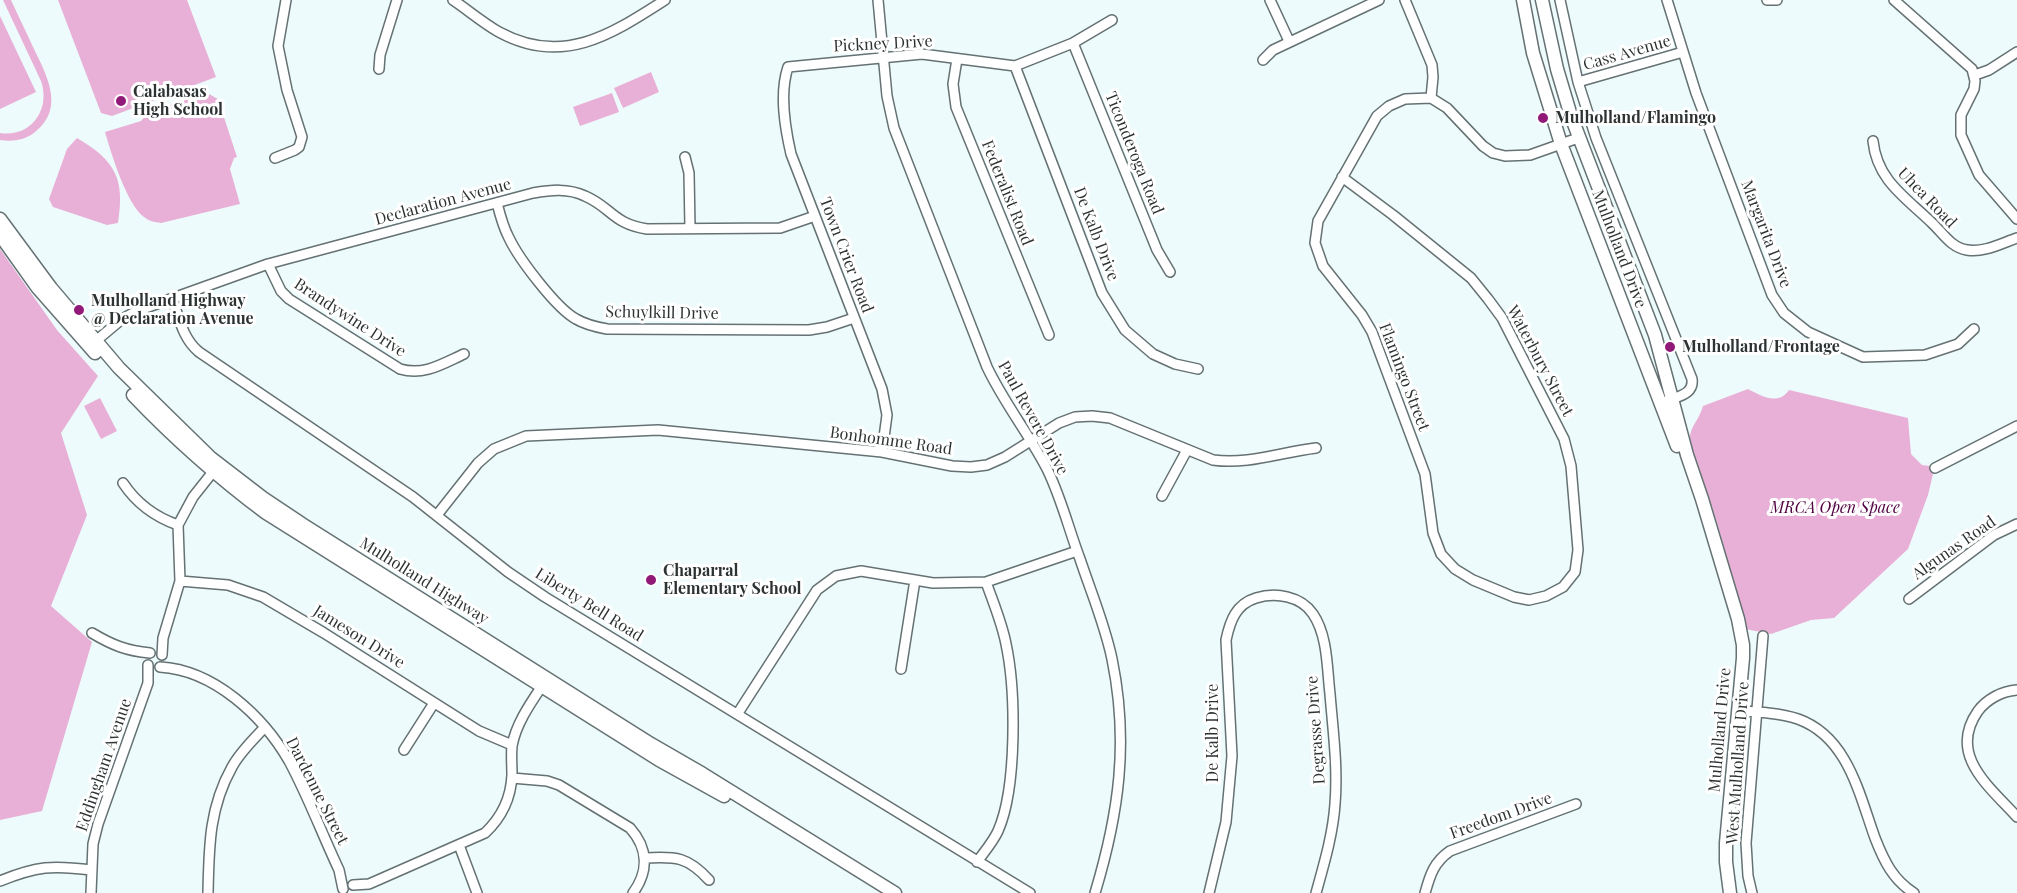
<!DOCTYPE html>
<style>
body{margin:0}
canvas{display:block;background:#edfbfc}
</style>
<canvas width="2017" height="893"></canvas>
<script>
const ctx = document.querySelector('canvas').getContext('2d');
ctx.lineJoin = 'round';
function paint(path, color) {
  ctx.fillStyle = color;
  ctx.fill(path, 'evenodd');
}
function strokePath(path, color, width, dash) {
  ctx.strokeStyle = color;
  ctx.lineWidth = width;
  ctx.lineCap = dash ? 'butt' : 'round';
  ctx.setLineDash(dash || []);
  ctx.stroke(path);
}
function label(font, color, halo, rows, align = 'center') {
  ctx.font = font + ' "Playfair Display",serif';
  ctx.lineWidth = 6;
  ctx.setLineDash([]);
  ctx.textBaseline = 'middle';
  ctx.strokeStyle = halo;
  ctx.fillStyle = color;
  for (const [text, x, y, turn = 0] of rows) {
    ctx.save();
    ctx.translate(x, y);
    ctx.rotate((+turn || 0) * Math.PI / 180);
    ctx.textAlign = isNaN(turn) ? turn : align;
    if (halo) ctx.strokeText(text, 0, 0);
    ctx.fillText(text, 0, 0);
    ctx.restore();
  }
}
paint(new Path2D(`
 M3,0H11C18,16 26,31 33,47C46,74 66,108 35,132C25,140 13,142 0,140V133C31,138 51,109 41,81Z
 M58,0H187L216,77L112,116L101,113Z
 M0,16L36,92L0,109Z
 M651,72L659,92L623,108L614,88Z
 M207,93L218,99L237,157L234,158L230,169L240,204L161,223C154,222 149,221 144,217C127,205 111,153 105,132L141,121L149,112Z
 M612,93L619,112L580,126L573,107Z
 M77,138C116,161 125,179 118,223L107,225L53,207L49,199L67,149Z
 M0,249L57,330L98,376L61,433L87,515L51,606L92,642L42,811L0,820Z
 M1748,389C1762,396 1778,406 1789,390L1908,418L1911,454L1922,465L1930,466L1933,474L1928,495L1908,549L1834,618L1811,620L1771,634L1745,629C1734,588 1725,547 1712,507C1706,490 1688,453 1690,436C1691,426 1700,418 1703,406Z
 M100,398L117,431L101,439L84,406Z`), '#e9b0d7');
const minor = new Path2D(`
 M453,0C468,10 483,23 499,32C563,67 612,34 665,0
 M878,0L887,96L894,128L987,367C1004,403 1029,434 1047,469C1061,497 1069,530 1080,559C1091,592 1105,625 1112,659C1129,742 1119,813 1095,893
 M1270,0L1289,41
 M1405,0L1432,65L1433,77L1431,98
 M1560,0L1578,82L1596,138L1692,379C1694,394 1679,396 1667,401
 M1667,0L1696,93L1772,295L1784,313L1808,332L1863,357L1925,355L1958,344L1974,329
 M1767,0H1777
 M1894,0L1972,69L1975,81L1974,89L1961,115V135L1979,175L2017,219
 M1073,43L1157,250L1170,272
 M957,59L953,84L956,107L1049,335
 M1263,60L1273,50L1379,0
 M1015,66L1102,293L1125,330L1153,354L1175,364L1198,369
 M379,69L380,55L397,0
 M1975,75L1989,70L2017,52
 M1578,82L1683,52
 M1873,141C1877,180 1905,197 1931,222C1943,233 1950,247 1967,250C1984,253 2002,243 2017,238
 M685,157L689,173L690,228
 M275,158L295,150L299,147L302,137L287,90L278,46L286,0
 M1342,177L1393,215L1471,278L1488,299L1502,318L1564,439L1571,466L1578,550L1575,572L1563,587L1546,596L1529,600L1514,597L1473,580L1455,569L1441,554L1433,533L1425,474L1372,332L1362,315L1323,266L1315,243L1318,221L1377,116L1389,106L1405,99L1431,98L1447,108L1483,146L1493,153L1505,156L1530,155L1578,138
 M497,203C500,215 503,227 509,238C519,259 556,308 576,319C586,325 596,327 607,329L809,330L827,327L854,318
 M268,264L281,291L289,299L400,369C424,376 442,364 464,354
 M172,298C179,318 183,339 199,352L413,497L508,572L545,597L1030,893
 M91,345L122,319L137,311L268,264L533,193C551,190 568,188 585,196C611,207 613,224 647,229L780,228L815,216
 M882,452L887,415L882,389L791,154C785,128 779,94 788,67L922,54L1015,66L1073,43L1112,20
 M1935,468L2017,426
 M123,483C137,504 155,517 178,525
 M1162,496L1187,450
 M437,515L478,463L494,449L526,436L658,430L882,452L952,466L971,467L987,465L1005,457L1059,423L1075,417L1092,416L1110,418L1213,460C1248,465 1281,452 1316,448
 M180,581L228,585L263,597L324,633L479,731L512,745
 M1909,599L1994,535L2017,524
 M92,633C112,645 127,651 150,653
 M162,655L163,638L180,581L178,525L193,497L216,468
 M160,667C214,670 263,716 289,761C308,796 322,834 339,870L343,889
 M901,669L915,580
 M2017,690C2002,691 1987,699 1978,711C1947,755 1990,787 2017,817
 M1739,711C1758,712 1780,713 1798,719C1848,737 1859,794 1875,838C1884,861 1893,880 1914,893
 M738,713L817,590L836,576L861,571L933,583L986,582L1077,551
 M404,750L434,703
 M512,778L547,781L559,785L630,828C648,848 649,871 633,893
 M459,845L477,893
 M645,858C676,856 688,857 709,880
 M977,862C984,852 993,842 998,831C1017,788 1016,691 1006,644C1002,623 993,602 986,582
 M0,881C37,866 52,865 92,870
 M353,885L369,884L485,833C502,817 511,798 512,775C512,765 511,755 512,746C516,723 532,701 544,683
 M91,893L93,844L98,824L148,683V665
 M208,893C209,847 209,808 232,767C240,752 253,740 264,728
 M1209,893L1226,822L1232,756L1226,640C1230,621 1236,604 1256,598C1276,592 1301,596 1313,614C1328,636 1327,669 1330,694C1333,731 1338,767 1335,804C1333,834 1324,864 1316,893
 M1425,893C1430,875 1434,862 1450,851L1576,804
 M1752,893L1748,876L1746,843L1763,636`);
const major = new Path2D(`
 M1523,0L1533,53L1561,144L1677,446
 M1542,0L1557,69L1571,116L1655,335L1687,455L1702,499L1738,619L1743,645V658L1726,843V862L1730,893
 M0,219L51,288L119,368L211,458L263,498L302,524L651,744L703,774L895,893
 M0,235L37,287L95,353
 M133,395C174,438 218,477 266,513L659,760L724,796`);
strokePath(minor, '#657173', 12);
strokePath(major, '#657173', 15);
strokePath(minor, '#fff', 9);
strokePath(major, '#fff', 12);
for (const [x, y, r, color] of [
 [121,101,6,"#911978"],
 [1543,118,6,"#911978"],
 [79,310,6,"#911978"],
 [1670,347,6,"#911978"],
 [651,580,6,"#911978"]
]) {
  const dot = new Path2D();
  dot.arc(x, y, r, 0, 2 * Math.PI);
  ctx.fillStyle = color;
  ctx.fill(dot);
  strokePath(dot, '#fff', 2);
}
label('16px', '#2d3233', '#fff', [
 ["Pickney Drive",883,44,-3],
 ["Cass Avenue",1627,53,-16],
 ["Ticonderoga Road",1134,153,68],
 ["Federalist Road",1007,193,68],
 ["Uhea Road",1927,198,46],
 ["Declaration Avenue",443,202,-15],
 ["De Kalb Drive",1096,234,69],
 ["Margarita Drive",1766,234,69],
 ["Mulholland Drive",1619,249,69],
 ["Town Crier Road",846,255,69],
 ["Schuylkill Drive",662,313,1],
 ["Brandywine Drive",350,318,33],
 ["Waterbury Street",1540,361,62],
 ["Flamingo Street",1404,377,69],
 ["Paul Revere Drive",1033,418,61],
 ["Bonhomme Road",891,441,8],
 ["Algunas Road",1954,548,-35],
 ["Mulholland Highway",424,581,32],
 ["Liberty Bell Road",589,605,32],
 ["Jameson Drive",359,637,32],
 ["Degrasse Drive",1316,730,-94],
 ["Mulholland Drive",1720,730,-85],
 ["De Kalb Drive",1213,733,-90],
 ["West Mulholland Drive",1738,763,-86],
 ["Eddingham Avenue",104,765,-71],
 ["Dardenne Street",317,791,63],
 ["Freedom Drive",1501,816,-20]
]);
label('bold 16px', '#2d3233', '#fff', [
 ["Calabasas",133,92],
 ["High School",133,110],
 ["Mulholland/Flamingo",1555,118],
 ["Mulholland Highway",91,301],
 ["@ Declaration Avenue",91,319],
 ["Mulholland/Frontage",1682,347],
 ["Chaparral",663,571],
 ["Elementary School",663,589]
], 'left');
label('italic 16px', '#500141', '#fff', [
 ["MRCA Open Space",1835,508]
]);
</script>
